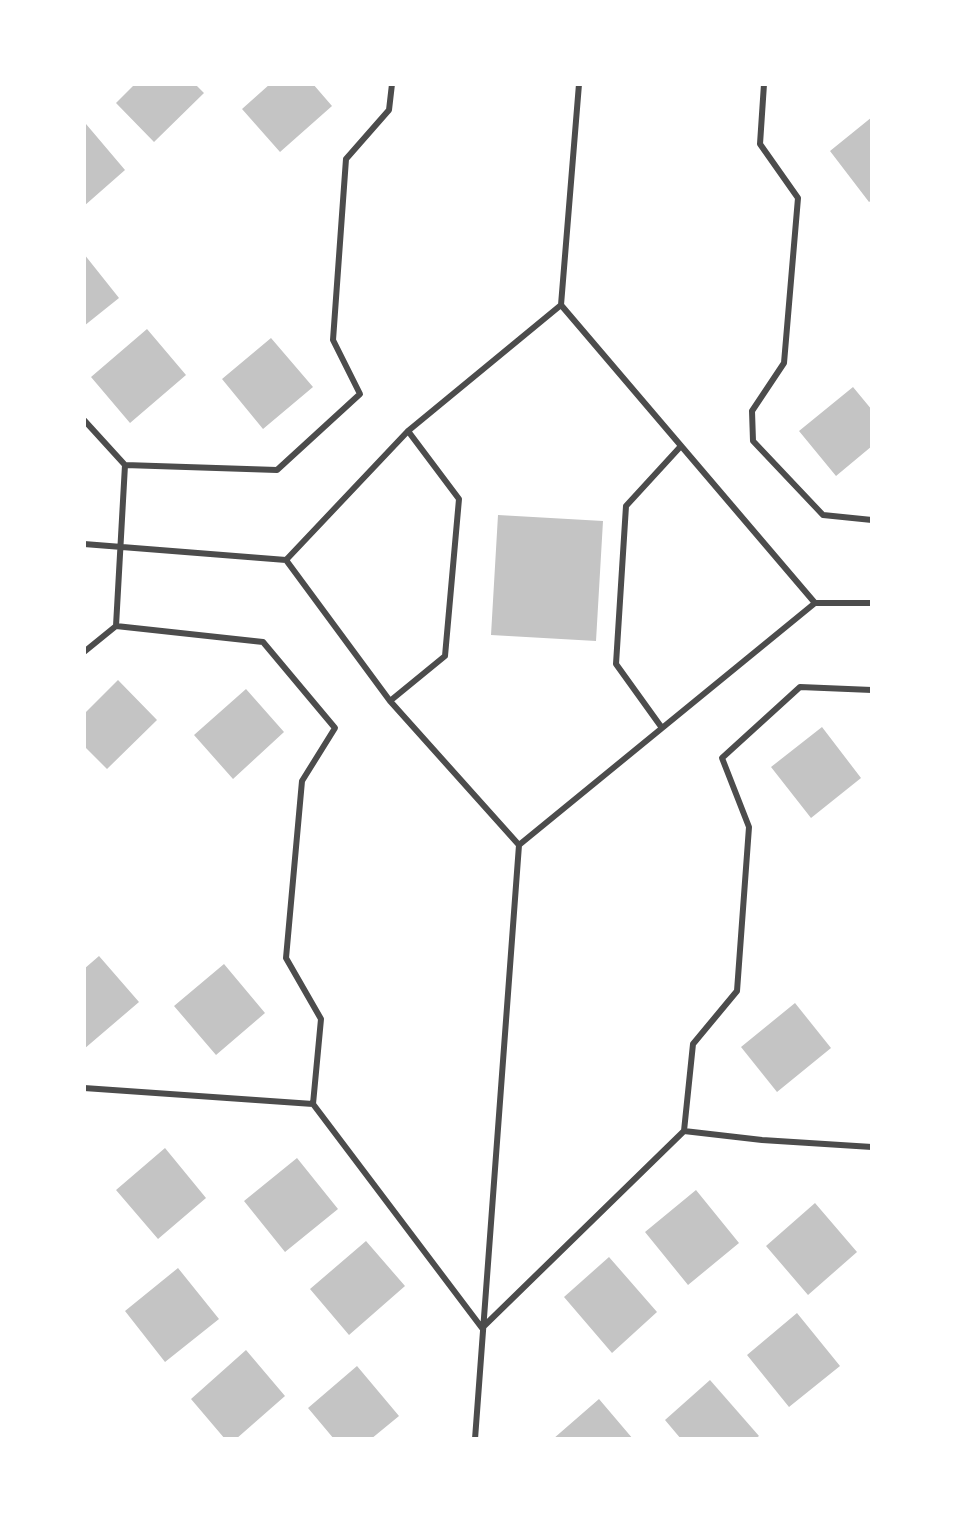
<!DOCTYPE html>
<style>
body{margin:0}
#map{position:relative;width:956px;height:1523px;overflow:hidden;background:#fff;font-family:Inter,sans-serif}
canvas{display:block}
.frame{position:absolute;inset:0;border:86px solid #fff;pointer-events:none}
</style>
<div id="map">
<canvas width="956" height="1523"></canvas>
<div class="frame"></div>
</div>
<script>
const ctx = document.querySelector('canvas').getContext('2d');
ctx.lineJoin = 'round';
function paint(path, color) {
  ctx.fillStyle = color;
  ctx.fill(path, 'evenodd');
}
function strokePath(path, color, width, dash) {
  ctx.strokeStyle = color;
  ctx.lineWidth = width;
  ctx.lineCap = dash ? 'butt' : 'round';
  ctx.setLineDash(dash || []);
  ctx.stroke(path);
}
paint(new Path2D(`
 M135,84H195L204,93L154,142L116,103Z
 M270,84H313L332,106L280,152L242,109Z
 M872,117V200L869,202L830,151Z
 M86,124L125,170L84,206V125Z
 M84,254L119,298L84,326Z
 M147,329L186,375L130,423L91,377Z
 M271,338L313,387L263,429L222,379Z
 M853,387L872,410V446L836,476L799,431Z
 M498,515L603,521L596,641L491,635Z
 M118,680L157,720L107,769L84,746V714Z
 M246,689L284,732L233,779L194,735Z
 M822,727L861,778L811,818L771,767Z
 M99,956L139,1002L84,1049V969Z
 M224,964L265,1013L216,1055L174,1006Z
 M795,1003L831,1048L777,1092L741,1047Z
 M165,1148L206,1198L158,1239L116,1190Z
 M297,1158L338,1209L285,1252L244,1201Z
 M696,1190L739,1243L688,1285L645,1232Z
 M815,1203L857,1252L808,1295L766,1246Z
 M366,1241L405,1286L349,1335L310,1289Z
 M609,1257L657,1312L612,1353L564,1297Z
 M178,1268L219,1319L165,1362L125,1311Z
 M797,1313L840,1366L789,1407L747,1355Z
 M246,1350L285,1396L236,1439H225L191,1399Z
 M357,1366L399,1416L371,1439H334L308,1408Z
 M710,1380L759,1436L755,1439H681L665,1420Z
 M599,1399L633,1439H553Z`), '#c4c4c4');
strokePath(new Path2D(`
 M764,84L760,144L798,198L784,363L752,411L753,441L823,515L872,520
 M561,305L579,84
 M84,420L125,465L116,626L84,652
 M125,465L277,470L360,394L333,340L346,159L389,110L392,84
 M84,544L286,560
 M815,603L561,305L408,431L286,560L390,701L519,845L815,603H872
 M116,626L263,642L335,728L302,781L286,958L321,1019L313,1104
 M390,701L445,656L459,499L408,431
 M662,728L616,664L626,506L681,446
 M84,1088L313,1104L482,1328L684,1131L762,1140L872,1147
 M684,1131L693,1044L737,991L749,827L722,758L800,687L872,690
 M475,1439L519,845`), '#4c4c4c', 6);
</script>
